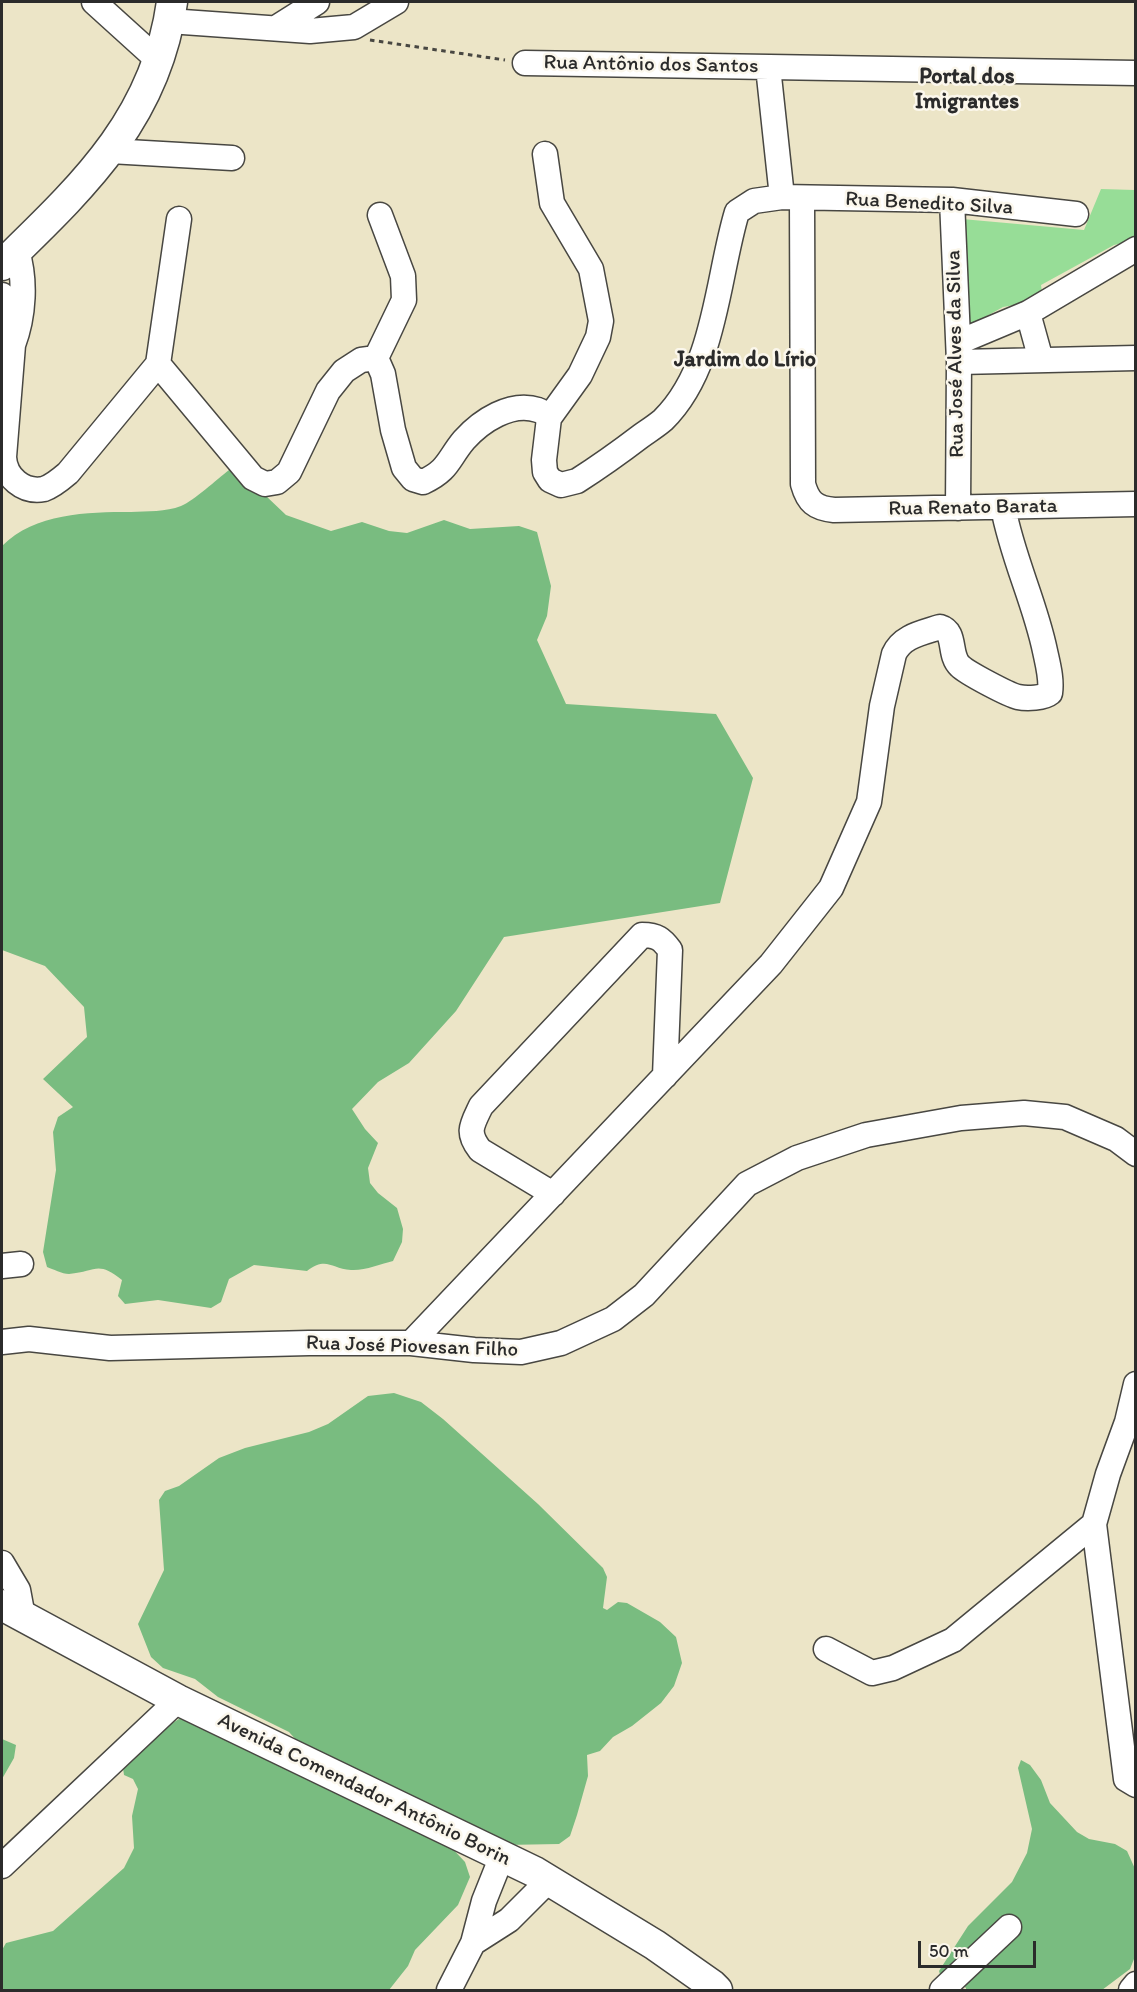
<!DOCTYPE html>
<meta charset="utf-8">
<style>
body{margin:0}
#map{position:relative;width:1137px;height:1992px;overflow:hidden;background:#ece5c7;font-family:Itim,sans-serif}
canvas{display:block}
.frame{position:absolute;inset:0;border:3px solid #2b2b2b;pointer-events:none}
.scale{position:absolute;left:918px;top:1941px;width:118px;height:27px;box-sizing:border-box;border:3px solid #2b2b2b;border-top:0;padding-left:8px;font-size:18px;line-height:21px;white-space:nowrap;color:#2b2b2b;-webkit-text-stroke:4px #fbf7ec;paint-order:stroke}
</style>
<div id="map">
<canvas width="1137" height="1992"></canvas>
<div class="frame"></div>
<div class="scale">50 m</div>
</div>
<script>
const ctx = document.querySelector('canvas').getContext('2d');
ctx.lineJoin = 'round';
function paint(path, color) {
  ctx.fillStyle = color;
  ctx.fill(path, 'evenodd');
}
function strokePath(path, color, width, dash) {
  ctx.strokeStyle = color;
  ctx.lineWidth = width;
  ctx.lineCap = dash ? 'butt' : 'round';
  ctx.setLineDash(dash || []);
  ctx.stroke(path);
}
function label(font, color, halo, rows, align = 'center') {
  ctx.font = font + ' Itim,sans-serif';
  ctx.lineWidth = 5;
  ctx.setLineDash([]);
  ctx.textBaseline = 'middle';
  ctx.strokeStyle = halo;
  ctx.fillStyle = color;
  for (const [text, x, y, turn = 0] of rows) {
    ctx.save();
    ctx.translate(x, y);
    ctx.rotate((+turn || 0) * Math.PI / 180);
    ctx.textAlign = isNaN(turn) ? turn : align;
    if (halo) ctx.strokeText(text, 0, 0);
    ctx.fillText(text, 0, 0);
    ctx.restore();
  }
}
paint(new Path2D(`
 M1101,189L1135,190V240L1114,245L1041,285L1043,300L1003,307L969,326L962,219L1084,230Z`), '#97dd97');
paint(new Path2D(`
 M229,470L244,475L286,515L331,531L362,522L389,531L407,533L444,520L470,529L519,526L537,532L551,586L547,616L537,640L566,704L716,714L753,778L720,903L504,937L456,1011L409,1063L378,1082L352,1109L365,1129L378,1143L368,1168L370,1183L378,1193L397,1208L403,1229L402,1242L393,1261C381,1264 364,1271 351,1270C331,1269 327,1256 307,1271L254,1265L229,1279L221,1302L211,1308L158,1300L125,1304L118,1296L122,1280C97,1260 96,1272 69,1274C62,1274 53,1269 47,1267L43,1252L56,1170L53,1132L58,1117L73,1107L43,1079L87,1037L84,1007L45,966L2,950V546C35,513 87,512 131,512C147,511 166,512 181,506C195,500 216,480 229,470Z
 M394,1393L421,1402L443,1419L538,1504L603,1568L607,1577L603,1608L607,1610L618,1602L627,1603L660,1622L676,1637L682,1663L674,1686L661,1703L632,1726L613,1737L600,1751L587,1755L588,1776L577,1815L570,1836L559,1844L450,1846L465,1862L470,1877L458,1905L415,1950L408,1966L389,1990H2V1950L6,1943L53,1931L124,1868L134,1848L132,1816L138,1789L133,1779L124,1775L123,1768L158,1732L187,1714L298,1742L289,1732L218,1697L195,1679L163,1668L151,1657L138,1624L164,1570L159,1500L165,1491L179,1486L219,1458L245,1448L309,1432L328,1424L368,1396Z
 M2,1739L16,1745L14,1758L2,1779Z
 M1021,1760L1030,1765L1041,1780L1050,1803L1077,1832L1089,1839L1115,1844L1127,1851L1136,1871V1954L1130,1969L1102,1990H966V1988L958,1981H942L939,1971L968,1926L1012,1882L1027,1853L1032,1829L1018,1768Z`), '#79bc80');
const minor = new Path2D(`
 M94,2L158,60
 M169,21L310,31L354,27L396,2
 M276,28L317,2
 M525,63L1136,73
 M768,67L782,197
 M110,151L232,158
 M545,154L552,203L591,269L601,321L598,337L580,375L549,418L544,460L545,472L550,480L561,485L577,481C599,467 620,452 641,436C648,431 656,426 663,420C716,368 717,278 737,212L754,201L782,197L952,200L1076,214
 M802,199L803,484C808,502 815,508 834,510L1136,504
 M952,200L959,362L958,508
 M17,251C26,280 24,316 13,345L4,457C5,477 23,493 44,489C53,486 61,479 68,473L158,364
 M2,295L7,306L8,331
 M1028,313L1041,360
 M959,342L1028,313L1136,249
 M376,358L383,374L393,430L404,468L413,479L423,482C449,470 448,459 464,440C481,421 511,401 538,410C542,411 546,415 549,418
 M376,358L404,300L403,276L380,215
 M959,362L1136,358
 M158,364L253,478L265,484L277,482L289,472L328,391L344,371L361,360L376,358
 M158,364L179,219
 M553,1194L480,1150C466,1132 472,1125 481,1106L642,935C657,935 662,939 670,950L665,1076
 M2,1266L21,1264
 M2,1342L29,1339L110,1348L309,1343H411L474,1350L521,1352L561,1343L613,1319L644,1295L747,1184L797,1158L866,1135L961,1118L1024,1113L1065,1117L1116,1139L1136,1154
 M411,1343L771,964L831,888L869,802L882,706L894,654C902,636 922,633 940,627C957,632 948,655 960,666C967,673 1009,695 1018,697C1027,699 1044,698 1050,693C1052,679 1048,665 1045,651C1035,602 1012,557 1003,507
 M1136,1384L1127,1422L1108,1474L1094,1524L1126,1779L1136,1785
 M2,1563L18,1590L23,1617
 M826,1649L872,1673L893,1668L953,1640L1094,1524
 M2,1866L178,1700
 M473,1943L509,1920L549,1880
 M449,1990L473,1943L484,1901L502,1856
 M942,1990L1009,1927
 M1131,1990L1136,1984`);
const major = new Path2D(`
 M2,265C82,187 156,119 172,2
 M2,1605L178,1700L535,1872L655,1945L712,1985L717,1990`);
strokePath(minor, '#484742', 27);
strokePath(major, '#484742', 33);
strokePath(new Path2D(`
 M370,40L505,60`), '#484742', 3, [4.5, 4.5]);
strokePath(minor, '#fff', 24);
strokePath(major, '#fff', 30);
label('21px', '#2b2b2b', '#fbf7ec', [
 ["Rua Antônio dos Santos",651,65,1],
 ["Rua Benedito Silva",929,204,3],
 ["Rua José Alves da Silva",956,354,-91],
 ["Rua Renato Barata",973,508,-1],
 ["Rua José Piovesan Filho",412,1347,2],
 ["Avenida Comendador Antônio Borin",364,1790,26]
]);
label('bold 22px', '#2b2b2b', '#fbf7ec', [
 ["Portal dos",967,77],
 ["Imigrantes",967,102],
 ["Jardim do Lírio",745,360]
]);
</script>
